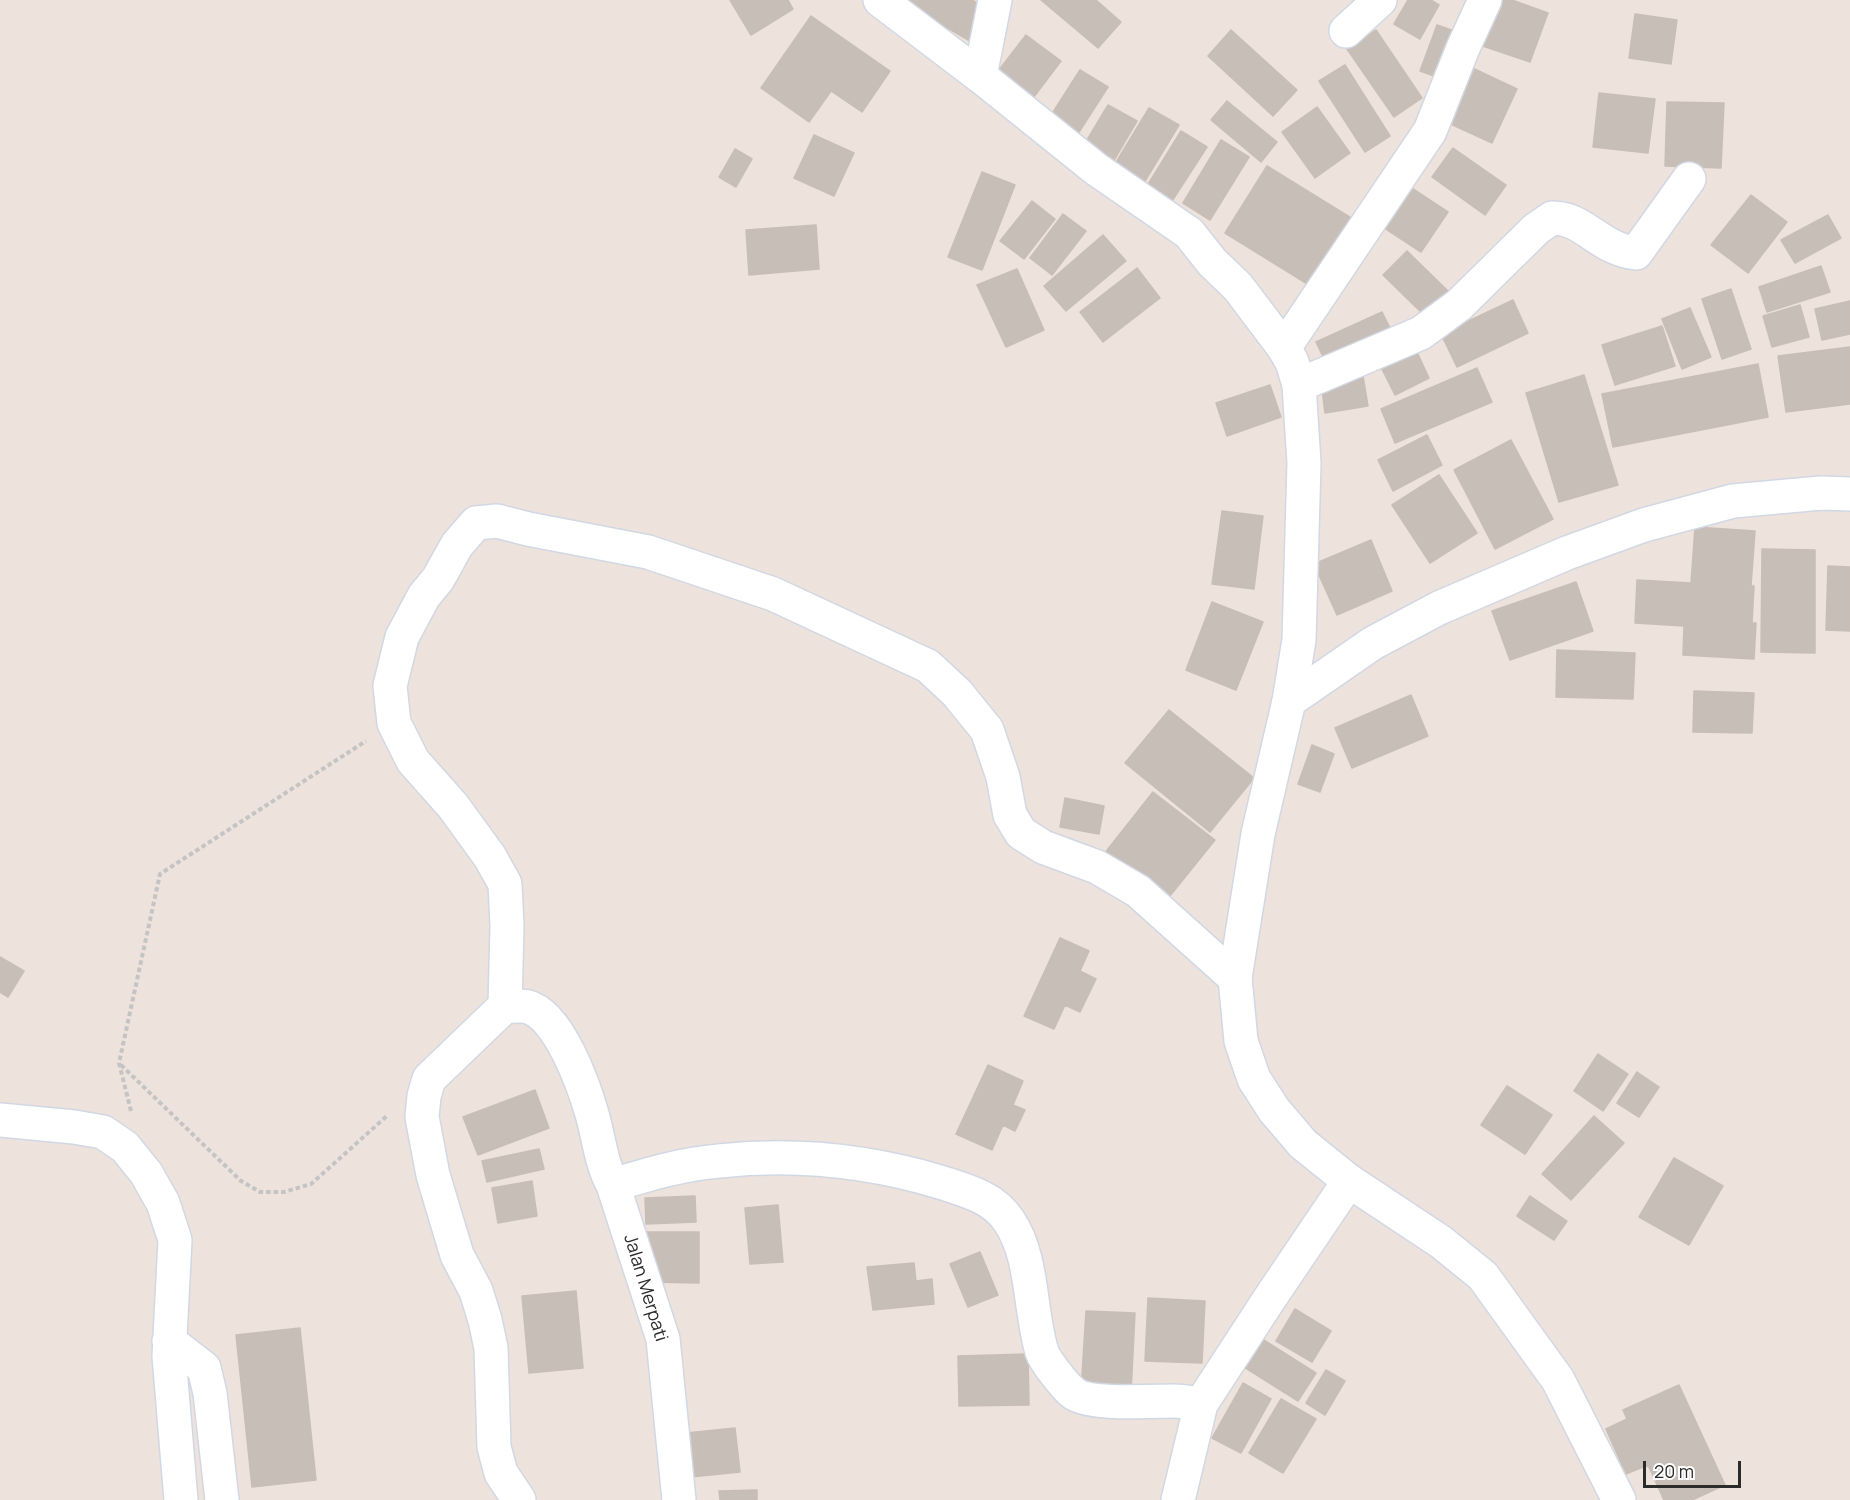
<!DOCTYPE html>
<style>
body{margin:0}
#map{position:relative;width:1850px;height:1500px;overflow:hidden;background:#ede2dc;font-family:Manrope,sans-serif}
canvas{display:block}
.scale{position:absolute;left:1643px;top:1461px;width:98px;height:27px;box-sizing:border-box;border:3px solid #2b2b2b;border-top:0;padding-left:8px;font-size:18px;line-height:21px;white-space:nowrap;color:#2b2b2b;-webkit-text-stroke:4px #fff;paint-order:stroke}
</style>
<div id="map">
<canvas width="1850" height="1500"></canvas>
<div class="scale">20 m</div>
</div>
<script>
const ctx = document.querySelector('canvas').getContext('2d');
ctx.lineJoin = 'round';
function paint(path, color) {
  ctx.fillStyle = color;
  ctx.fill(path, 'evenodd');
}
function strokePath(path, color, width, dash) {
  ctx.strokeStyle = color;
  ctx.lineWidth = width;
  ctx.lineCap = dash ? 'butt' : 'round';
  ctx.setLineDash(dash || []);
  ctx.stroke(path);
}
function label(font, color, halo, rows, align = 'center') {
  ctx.font = font + ' Manrope,sans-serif';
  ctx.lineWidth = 4.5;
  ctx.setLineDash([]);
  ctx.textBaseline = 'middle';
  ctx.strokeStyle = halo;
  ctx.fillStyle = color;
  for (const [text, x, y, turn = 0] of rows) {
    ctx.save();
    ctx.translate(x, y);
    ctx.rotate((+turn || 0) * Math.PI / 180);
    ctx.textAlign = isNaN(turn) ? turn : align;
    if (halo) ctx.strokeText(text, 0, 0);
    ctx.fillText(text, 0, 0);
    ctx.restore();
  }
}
const building = new Path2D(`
 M730,0H788L793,9L751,35Z
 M900,0H972L989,10L970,41Z
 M1041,0H1096L1121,22L1098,48Z
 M1408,0H1431L1439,5L1420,39L1394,24Z
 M1492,0H1512L1548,13L1530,62L1477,44Z
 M1635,14L1677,20L1671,64L1629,58Z
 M811,16L890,71L862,112L831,91L809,122L761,88Z
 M1437,25L1460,33L1443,79L1420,71Z
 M1231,30L1297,90L1273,116L1208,56Z
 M1376,30L1422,98L1394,117L1347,49Z
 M1026,35L1061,61L1027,106L992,79Z
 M1345,65L1390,136L1365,152L1319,81Z
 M1466,65L1517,89L1492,143L1442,120Z
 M1080,70L1108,87L1074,140L1046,123Z
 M1599,93L1655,99L1648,153L1593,147Z
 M1227,101L1277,142L1261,162L1211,120Z
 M1667,102L1724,103L1721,168L1665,166Z
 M1108,105L1137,121L1110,167L1081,150Z
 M1317,107L1350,153L1315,178L1282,132Z
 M1149,108L1179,125L1142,186L1112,169Z
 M1181,131L1207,147L1172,201L1147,186Z
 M814,135L854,153L834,196L794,178Z
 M1221,140L1249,157L1210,220L1183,203Z
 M1453,148L1506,185L1485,215L1432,177Z
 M735,149L752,159L736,187L719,177Z
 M1267,166L1356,221L1314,288L1225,233Z
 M982,172L1015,185L982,270L948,257Z
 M1413,189L1448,212L1421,252L1386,229Z
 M1751,195L1787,222L1748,273L1711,245Z
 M1032,201L1055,219L1024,259L1000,241Z
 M1063,214L1086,231L1052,275L1030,258Z
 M1828,215L1841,238L1795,263L1781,240Z
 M816,225L819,269L749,275L746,230Z
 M1103,235L1126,261L1066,311L1044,286Z
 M1407,251L1450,293L1426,317L1383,275Z
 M1821,266L1830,292L1767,312L1759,287Z
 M1137,268L1160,298L1103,342L1080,312Z
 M1017,269L1044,330L1006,347L977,285Z
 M1731,289L1751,349L1722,359L1702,299Z
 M1513,300L1528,333L1457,367L1441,334Z
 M1850,301V334L1822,340L1815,309Z
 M1800,305L1809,337L1772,347L1763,316Z
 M1690,308L1711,357L1682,369L1662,319Z
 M1382,312L1394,336L1328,367L1316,342Z
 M1662,326L1675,366L1615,385L1602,345Z
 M1850,347V404L1786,412L1778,356Z
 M1416,350L1429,378L1395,395L1381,367Z
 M1758,364L1768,417L1613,447L1602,394Z
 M1477,368L1492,402L1395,443L1381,409Z
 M1584,375L1618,485L1559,502L1526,393Z
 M1363,376L1368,406L1325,413L1321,382Z
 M1270,385L1281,417L1227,436L1216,403Z
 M1427,435L1442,465L1393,491L1378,460Z
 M1511,440L1553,519L1495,549L1454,470Z
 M1439,475L1477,533L1430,563L1392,505Z
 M1222,511L1263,516L1254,589L1212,584Z
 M1695,527L1755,531L1751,586H1754L1752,623H1756L1754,659L1683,655L1684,626L1635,623L1637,580L1691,583Z
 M1371,540L1392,591L1337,615L1314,564Z
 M1762,549L1815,550V653L1761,652Z
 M1828,566L1850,567V631L1826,630Z
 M1576,582L1593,631L1510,660L1492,611Z
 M1212,602L1263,622L1236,690L1186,670Z
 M1557,650L1635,653L1633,699L1556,697Z
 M1694,691L1754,693L1752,733L1693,732Z
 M1411,695L1428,736L1352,768L1335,728Z
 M1169,710L1254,778L1210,832L1125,763Z
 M1312,745L1334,754L1320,792L1298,784Z
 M1153,792L1215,840L1165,902L1104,854Z
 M1065,798L1104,806L1099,834L1060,827Z
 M1060,938L1089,951L1080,971L1096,979L1080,1012L1065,1005L1054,1029L1024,1016Z
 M0,957L24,971L8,997L0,992Z
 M1598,1054L1628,1074L1603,1111L1574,1091Z
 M988,1065L1023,1081L1013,1105L1025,1110L1015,1131L1003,1125L992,1150L956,1134Z
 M1637,1072L1659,1087L1639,1117L1617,1103Z
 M1507,1086L1552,1115L1525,1154L1481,1125Z
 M535,1090L549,1128L478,1155L463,1117Z
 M1594,1116L1624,1143L1571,1200L1542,1174Z
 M539,1149L544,1169L487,1182L482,1161Z
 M1674,1158L1723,1186L1689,1245L1639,1217Z
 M532,1181L537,1216L498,1223L492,1188Z
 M695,1196L696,1222L646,1224L645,1198Z
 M1530,1196L1567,1221L1554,1240L1517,1216Z
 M778,1205L783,1262L750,1264L745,1208Z
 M647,1232H699V1283L649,1282Z
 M980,1252L998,1295L968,1307L950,1264Z
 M914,1263L916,1281L932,1279L934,1304L873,1310L867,1267Z
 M576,1291L583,1368L529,1373L522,1296Z
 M1148,1298L1205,1301L1202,1363L1145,1361Z
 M1295,1309L1331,1331L1312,1362L1276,1341Z
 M1086,1311L1135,1313L1131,1393L1081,1391Z
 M300,1328L316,1480L252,1487L236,1335Z
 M1262,1339L1316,1373L1298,1401L1244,1367Z
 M1028,1354L1029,1405L959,1406L958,1356Z
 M1326,1370L1345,1381L1325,1415L1306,1403Z
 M1243,1383L1271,1399L1241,1453L1212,1438Z
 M1679,1385L1725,1485L1692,1500H1664L1648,1465L1626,1474L1606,1429L1627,1419L1623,1410Z
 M1281,1399L1316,1419L1283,1473L1249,1453Z
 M735,1428L740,1472L681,1478L677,1434Z
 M757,1490V1500H720L719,1491Z`);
paint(building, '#c6beb7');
strokePath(building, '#c9beb5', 1.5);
const minor = new Path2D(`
 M1346,31L1380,0
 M980,76L995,0
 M1284,348L1430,131L1463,48L1485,0
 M1299,385L1421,333L1459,305L1536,229L1552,218C1583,217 1601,250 1636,253L1689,179
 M1289,701L1373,643L1439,608L1567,553L1644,525L1733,501L1821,493L1850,494
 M505,1006L507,926L505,884L490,857L453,806L413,761L394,723L390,686L402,637L424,596L438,579L457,545L476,523L497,521L528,529L648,552L773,594L928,666L957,693L987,730L1003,777L1010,815L1021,833L1043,847L1097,867L1138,891L1235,978
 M0,1120L74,1127L103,1132L125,1147L146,1173L163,1203L175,1240L169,1356L181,1500
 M613,1185L663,1339L679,1500
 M169,1341L204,1368L210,1393L222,1500
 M519,1500L501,1473L494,1447L491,1348L485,1320L476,1291L457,1255L433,1175L422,1117L424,1096L429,1079L505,1006C512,1007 521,1005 528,1007C559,1015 584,1086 592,1114C599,1138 601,1164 613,1185C649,1174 683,1164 719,1161C794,1153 871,1161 943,1183C968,1191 994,1198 1009,1221C1034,1258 1029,1310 1042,1352C1045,1361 1064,1385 1072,1392C1087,1406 1152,1401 1174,1401C1183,1401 1192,1403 1201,1404
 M1178,1500L1201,1404L1268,1301L1349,1181`);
const tertiary = new Path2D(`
 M880,0L980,76L1096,169L1189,233L1212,262L1238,287L1284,348L1292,362L1299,385L1304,463L1299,640L1289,701L1258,834L1235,978L1241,1041L1254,1079L1274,1110L1303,1144L1349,1181L1441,1242L1483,1276L1558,1380L1619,1500`);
strokePath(minor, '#d1d8e4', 36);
strokePath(tertiary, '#d1d8e4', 36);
strokePath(new Path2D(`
 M121,1065L241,1181L260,1192H284L311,1184L388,1115
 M131,1111L119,1063L160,874L366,741`), '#c4c4c4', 4, [4.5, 3]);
strokePath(minor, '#fff', 33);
strokePath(tertiary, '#fff', 33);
label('18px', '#2b2b2b', '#fff', [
 ["Jalan Merpati",645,1288,73]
]);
</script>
